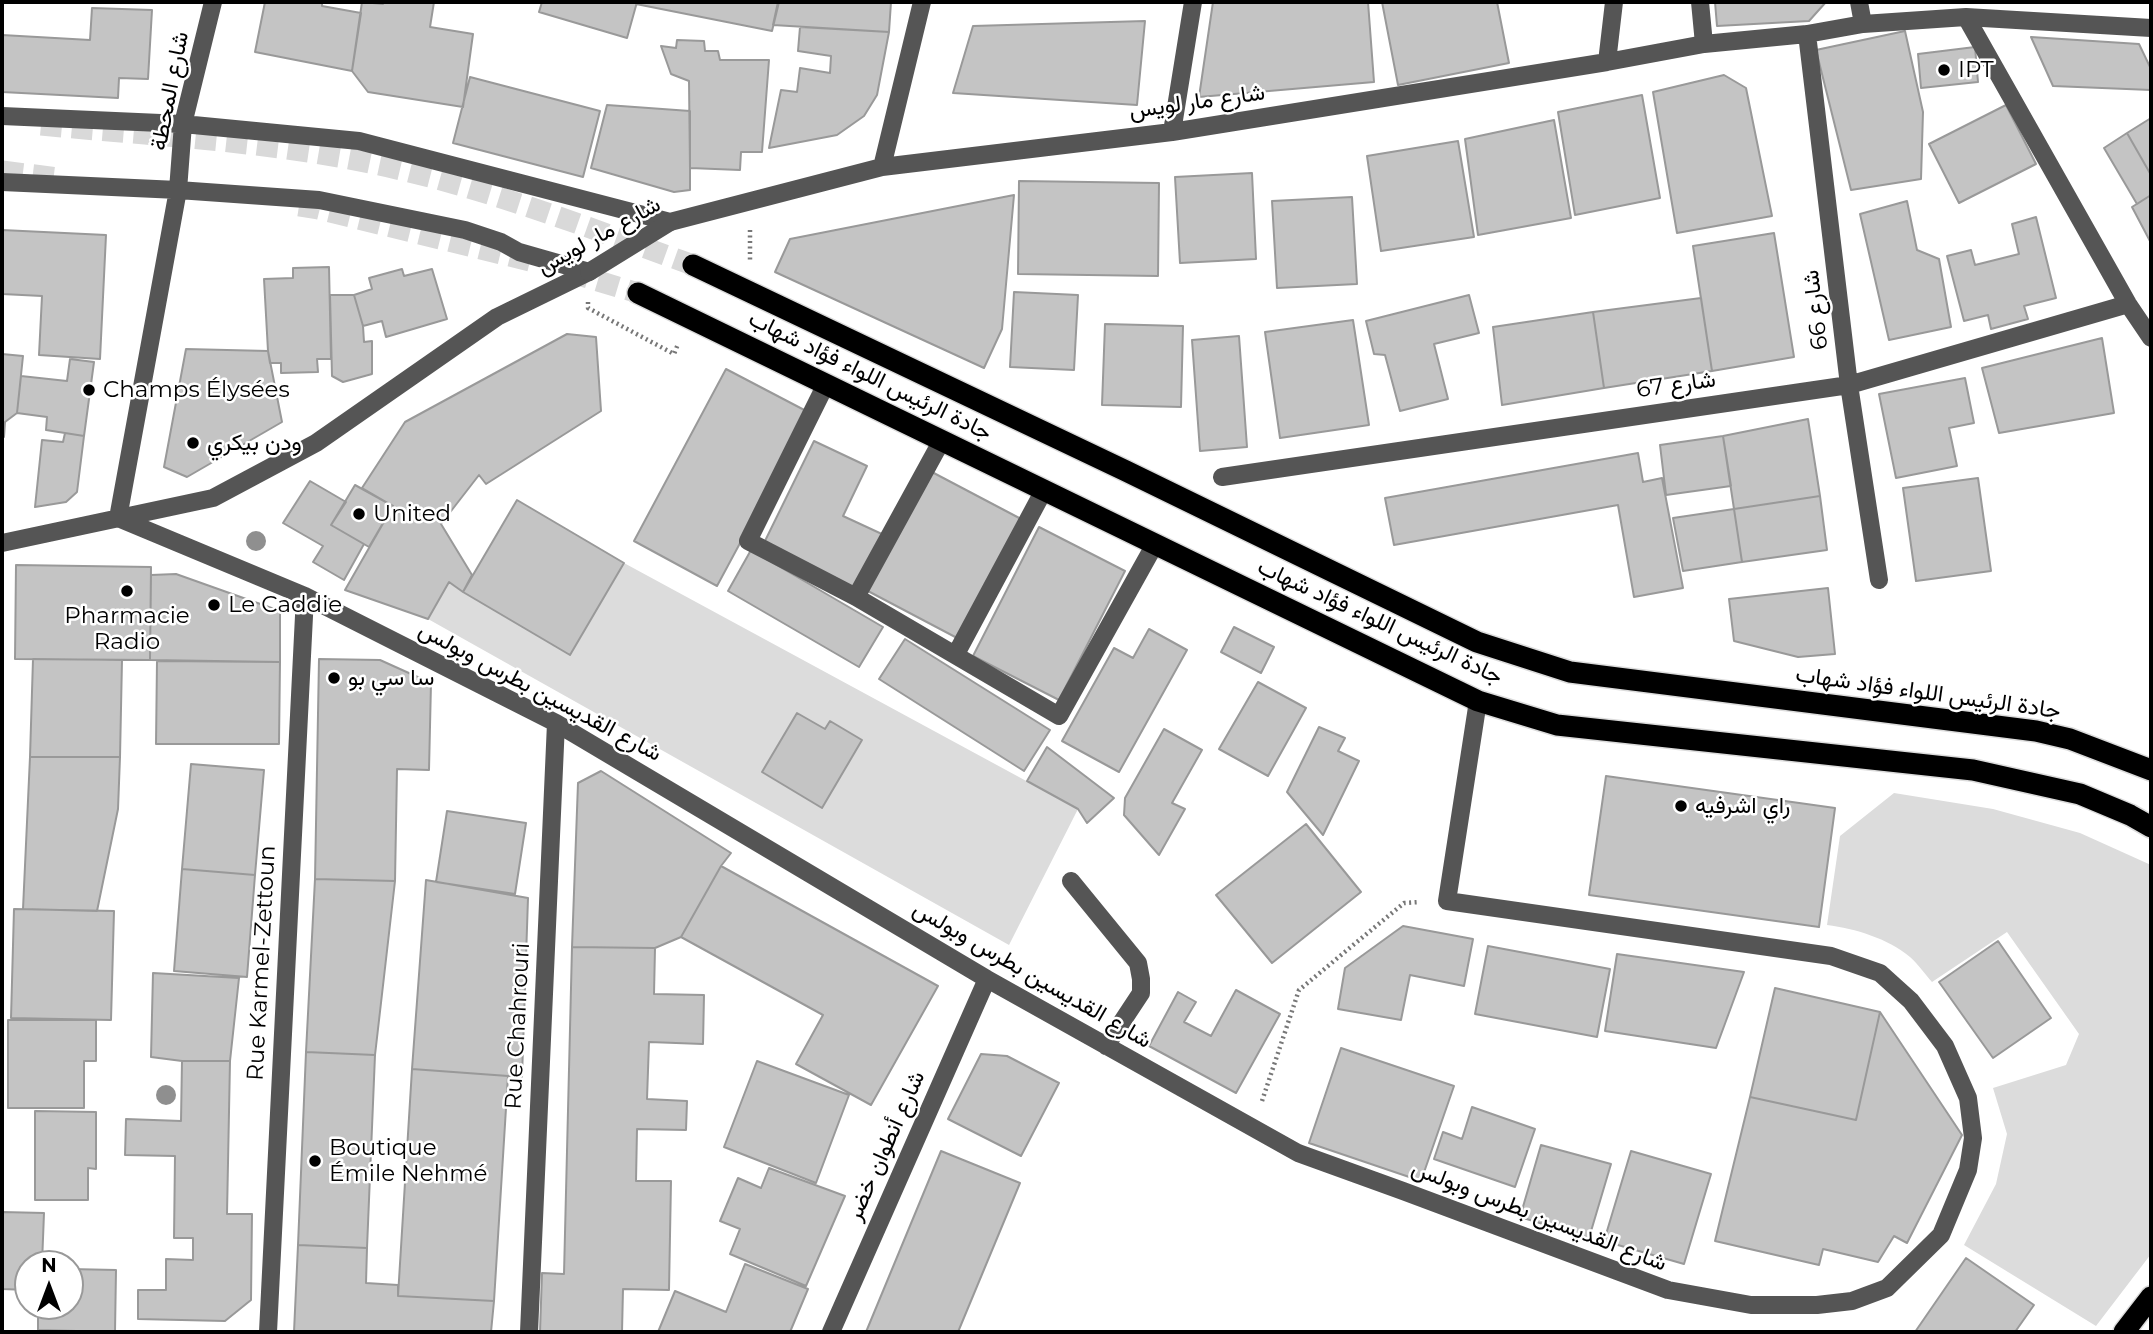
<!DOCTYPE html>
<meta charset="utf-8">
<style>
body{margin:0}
#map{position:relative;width:2153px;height:1334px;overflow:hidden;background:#fff;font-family:Montserrat,sans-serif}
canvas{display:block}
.frame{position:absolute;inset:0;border:4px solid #000;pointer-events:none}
.north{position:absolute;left:14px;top:1250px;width:70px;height:70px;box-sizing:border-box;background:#fff;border:2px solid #999;border-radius:50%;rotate:0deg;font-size:19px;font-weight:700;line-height:28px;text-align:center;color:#000}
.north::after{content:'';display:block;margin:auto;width:24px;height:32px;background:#000;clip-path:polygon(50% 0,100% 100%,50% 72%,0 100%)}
</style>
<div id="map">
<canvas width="2153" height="1334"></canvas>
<div class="frame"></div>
<div class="north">N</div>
</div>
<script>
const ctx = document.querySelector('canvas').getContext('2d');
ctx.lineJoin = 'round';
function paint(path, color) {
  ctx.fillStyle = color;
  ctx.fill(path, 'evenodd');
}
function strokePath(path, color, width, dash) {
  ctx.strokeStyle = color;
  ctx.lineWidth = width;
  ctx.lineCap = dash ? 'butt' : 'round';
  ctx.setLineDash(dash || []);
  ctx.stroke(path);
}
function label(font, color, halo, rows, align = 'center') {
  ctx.font = font + ' Montserrat,Vazirmatn,sans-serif';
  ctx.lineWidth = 5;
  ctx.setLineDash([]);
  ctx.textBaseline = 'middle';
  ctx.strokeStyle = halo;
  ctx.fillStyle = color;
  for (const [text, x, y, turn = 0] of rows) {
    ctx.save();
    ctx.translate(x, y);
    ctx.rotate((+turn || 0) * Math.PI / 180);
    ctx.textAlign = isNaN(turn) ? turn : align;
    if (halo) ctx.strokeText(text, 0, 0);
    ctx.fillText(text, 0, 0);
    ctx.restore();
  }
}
paint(new Path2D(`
 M624,563L1078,809L1009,945L428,619L449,582L570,655Z
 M1894,793L1993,809L2080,833L2151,865V1254L2096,1326L1964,1245L1996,1184L2007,1134L1993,1088L2066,1065L2079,1034L2007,932L1932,982C1925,974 1918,964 1910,957C1887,938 1856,929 1827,925L1840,836Z`), '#dcdcdc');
const building = new Path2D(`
 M265,2H322V6L361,13L352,71L255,52Z
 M362,2L383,4V2H434L430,27L473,34L463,107L368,92L352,71Z
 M542,2H637L627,38L539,12Z
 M637,2H779L772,31L636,4Z
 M778,2H891L889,32L773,25Z
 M1213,2H1368L1374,82L1199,97Z
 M1382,2H1497L1509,63L1398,85Z
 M1715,2H1826L1809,21L1717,26Z
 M92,8L152,10L148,79L119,78L118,98L2,92V35L90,40Z
 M1145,21L1137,105L953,93L973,26Z
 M800,27L889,32L877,95L864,116L837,135L769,148L781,90L797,92L800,68L830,73L831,56L798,51Z
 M1905,31L1923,112L1921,179L1851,190L1816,50Z
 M2031,37L2139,44L2151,69V90L2053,86Z
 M677,40L704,41L705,51H718L720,60H769L762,152H741L740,170L690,168L689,81L671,74L661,46L676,48Z
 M1975,47L1978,82L1921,88L1918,54Z
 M1724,75L1746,88L1772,216L1677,233L1653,92Z
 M470,77L600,111L583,177L453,143Z
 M1642,95L1660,198L1575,215L1558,112Z
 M607,105L690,111V190L674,192L591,168Z
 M2006,105L2036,164L1959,203L1929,144Z
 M2151,118V175L2127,133Z
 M1554,120L1571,218L1478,235L1465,139Z
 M2127,133L2151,175V195L2137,204L2104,148Z
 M1458,141L1474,237L1381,251L1367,156Z
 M1252,173L1256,259L1180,263L1175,177Z
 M1019,181L1159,183L1158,276L1018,274Z
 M1014,195L1002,329L984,368L775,272L790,239Z
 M2151,195V243L2132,207Z
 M1352,197L1357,284L1277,288L1272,201Z
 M1907,201L1917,250L1939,259L1951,327L1889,340L1860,214Z
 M2036,217L2056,298L2024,306L2028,319L1991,329L1988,315L1964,321L1947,256L1971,250L1975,265L2019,254L2012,224Z
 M2,230L106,235L100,359L39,355L42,296L2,294Z
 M1774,233L1794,357L1712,371L1693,246Z
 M329,267L331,359H317L318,372L281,373V363H270L268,351L264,279L293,278V268Z
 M402,269L404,276L432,269L447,319L386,337L382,321L363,326L354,295L372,289L369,278Z
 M1014,292L1078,295L1074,370L1010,367Z
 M330,295H354L363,326L364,342L372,341V374L343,382L332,376Z
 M1469,295L1479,333L1434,344L1448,399L1400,411L1385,355L1374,354L1366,321Z
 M1701,298L1712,371L1604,388L1593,312Z
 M1593,312L1604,388L1502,405L1493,327Z
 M1353,320L1369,425L1280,438L1265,332Z
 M1105,324L1183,326L1181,407L1102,405Z
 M567,334L596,337L601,411L486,484L479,475L441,524L472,575L463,592L449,582L428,619L345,590L393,506L362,488L405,422Z
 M1239,336L1247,447L1200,451L1192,340Z
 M2102,338L2114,413L1999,433L1982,368Z
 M186,349L268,351L282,422L187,477L164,467Z
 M2,354L23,356L17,413L5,422L4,437H2Z
 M70,359L94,362L84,436L46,430L47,417L17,413L21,376L67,381Z
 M726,369L810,413L717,586L634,541Z
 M1965,378L1974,423L1949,428L1957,466L1896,478L1879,394Z
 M1808,419L1820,496L1734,509L1723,436Z
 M65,433L84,436L77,492L66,502L35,507L42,440L63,442Z
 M1723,436L1731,486L1666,495L1660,445Z
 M814,441L867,466L843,516L884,535L858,590L763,545Z
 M1638,453L1643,482L1662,478L1683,588L1634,597L1618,505L1394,545L1385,498Z
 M930,471L1023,520L959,639L866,590Z
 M1978,478L1991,571L1916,581L1903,488Z
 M310,481L346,502L331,525L364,544L344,580L313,562L323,546L283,523Z
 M355,485L393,506L369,547L331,525Z
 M1820,496L1827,550L1742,562L1734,509Z
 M517,500L624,563L570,655L463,592Z
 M1734,509L1742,562L1683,571L1673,518Z
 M1039,527L1125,571L1059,700L973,656Z
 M751,550L883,627L859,667L728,591Z
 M16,565L151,567L150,660L15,659Z
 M176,574L280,611V662L150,660L151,575Z
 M1828,588L1835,654L1798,657L1734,641L1729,599Z
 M1234,627L1274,647L1261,673L1221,652Z
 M1149,629L1187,650L1119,772L1062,741L1114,648L1133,658Z
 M905,639L1050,730L1024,771L879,679Z
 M33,659L122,660L120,757H30Z
 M319,659L380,660L431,683L429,770L397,769L395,881L315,879Z
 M157,661L280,662L279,744H156Z
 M1258,682L1306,708L1268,776L1219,749Z
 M797,713L825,729L830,721L862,740L822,808L762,772Z
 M1319,727L1345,738L1338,751L1359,761L1323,835L1287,792Z
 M1164,729L1202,750L1172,803L1185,809L1159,855L1124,815L1125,798Z
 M1047,747L1114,798L1087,823L1078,809L1027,781Z
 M30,757H120L118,809L97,911L23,909Z
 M191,764L264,770L255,875L182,869Z
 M601,771L731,853L721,866L681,937L655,948L572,947L578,783Z
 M1606,776L1835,808L1819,927L1589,895Z
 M447,811L526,823L515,894L436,882Z
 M1306,824L1361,892L1272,963L1216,895Z
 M721,866L938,986L871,1105L796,1064L823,1015L681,937Z
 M182,869L255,875L247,977L174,971Z
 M315,879L395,881L375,1055L306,1052Z
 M426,880L528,898L522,1077L412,1069Z
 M14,909L114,911L111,1020L11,1018Z
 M1403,926L1473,939L1464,986L1410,975L1401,1020L1338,1009L1345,968Z
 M1998,941L2051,1018L1993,1058L1939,982Z
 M1488,946L1610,969L1597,1037L1475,1014Z
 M572,947L655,948L654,994L704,995L703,1044L649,1042L647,1099L687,1101L686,1130L637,1129L636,1181H671L669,1290L623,1289L622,1332H540L542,1273L564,1274Z
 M1617,954L1744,972L1716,1048L1605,1031Z
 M153,973L239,978L230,1061H182L151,1057Z
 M1775,988L1880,1012L1856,1120L1750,1097Z
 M1236,990L1280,1014L1236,1093L1149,1046L1178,992L1196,1002L1184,1022L1211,1036Z
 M1880,1012L1962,1135L1907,1243L1894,1236L1878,1262L1823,1249L1819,1265L1715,1241L1750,1097L1856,1120Z
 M8,1020H96V1061H84V1108H8Z
 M1341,1048L1454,1086L1421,1181L1309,1143Z
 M306,1052L375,1055L367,1248L298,1245Z
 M981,1054L1007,1056L1059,1083L1021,1156L948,1119Z
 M182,1061H230L227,1214H252L251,1300L225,1321L138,1319V1290H166V1259L193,1260V1238H174L175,1156L125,1155L126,1119L181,1121Z
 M757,1061L849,1095L816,1183L724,1147Z
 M412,1069L508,1076L494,1301L398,1296Z
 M1472,1107L1535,1129L1515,1187L1434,1159L1443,1132L1462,1139Z
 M35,1111L96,1112V1169L88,1168V1200H35Z
 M1541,1145L1611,1164L1589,1238L1520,1217Z
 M941,1151L1020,1183L958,1332H866Z
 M1631,1151L1711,1174L1684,1264L1604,1241Z
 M769,1168L845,1196L806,1286L730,1254L740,1229L720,1221L738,1178L761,1188Z
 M2,1212L44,1213L42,1264H28V1290L2,1289Z
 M298,1245L367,1248L366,1283L398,1285V1296L494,1301L491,1332H294Z
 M1966,1258L2034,1305L2015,1332H1915Z
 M745,1264L808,1289L790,1332H658L675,1291L726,1312Z
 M70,1269L116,1270L115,1332L38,1330V1306H70Z`);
paint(building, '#c4c4c4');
strokePath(building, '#999', 2);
strokePath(new Path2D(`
 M41,125C154,136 269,141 379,165C487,188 589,228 693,265
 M2,171L59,178
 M299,206L318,209L530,261
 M568,272L638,293`), '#d9d9d9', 21, [21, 10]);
const highway = new Path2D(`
 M693,265L1126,471L1477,642L1570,672L2036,731L2070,739L2151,770
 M638,293L1478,701L1557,725L1973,770L2080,794L2130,815L2151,827
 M2124,1332L2151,1297`);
strokePath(highway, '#dbdbdb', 24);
strokePath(new Path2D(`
 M750,230V260
 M588,302V308L674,354L678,344
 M1262,1101L1299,990L1404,903L1419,902`), '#777', 4.5, [2, 3.5]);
strokePath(new Path2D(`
 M1700,2L1704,44
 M1859,2L1863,24
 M1966,17L2128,304L2151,338
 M1807,34L1849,385L1879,580
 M1607,62L1614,2
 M2,116L183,124L359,141L670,222L882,167L1172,132L1607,62L1704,44L1807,34L1863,24L1966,17L2151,28
 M1172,132L1193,2
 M882,167L922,2
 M2,182L178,190L319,200L465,230L501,242L519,252L589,272
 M826,384L748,541L856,597L1059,716L1155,544
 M1222,477L1849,385L2128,304
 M118,518L305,596L556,723L987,979L1298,1153L1403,1191L1668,1290L1751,1305H1817L1852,1301L1887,1288L1941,1235L1968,1170L1973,1138L1968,1098L1945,1046L1911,1001L1880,973L1831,956L1447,901L1478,701
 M118,518L178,190L183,124L213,2
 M2,543L213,498L316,443L497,317L589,272
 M856,597L942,440
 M956,654L1044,490
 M1071,881L1138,963L1141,979V993L1106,1046
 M268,1332L305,596
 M529,1332L556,723
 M831,1332L987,979`), '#555', 18);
strokePath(highway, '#000', 21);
strokePath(new Path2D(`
 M589,272L670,222`), '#555', 18);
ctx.fillStyle = '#8f8f8f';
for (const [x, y] of [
 [256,541],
 [166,1095]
]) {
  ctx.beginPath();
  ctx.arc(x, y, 10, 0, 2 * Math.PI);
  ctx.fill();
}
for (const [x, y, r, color] of [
 [1944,70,7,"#000"],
 [89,390,7,"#000"],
 [193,443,7,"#000"],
 [359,514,7,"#000"],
 [127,591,7,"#000"],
 [214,605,7,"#000"],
 [334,678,7,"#000"],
 [1681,806,7,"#000"],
 [315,1161,7,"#000"]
]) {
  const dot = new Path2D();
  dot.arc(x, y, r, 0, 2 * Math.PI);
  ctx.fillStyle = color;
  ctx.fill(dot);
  strokePath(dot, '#fff', 2.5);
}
label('23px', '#000', '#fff', [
 ["IPT",1958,70],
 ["Champs Élysées",103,390],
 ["ودن بيكري",207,443],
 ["United",373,514],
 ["Le Caddie",228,605],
 ["Pharmacie",127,616,"center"],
 ["Radio",127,642,"center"],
 ["سا سي بو",348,678],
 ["راي اشرفيه",1695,806],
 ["Boutique",329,1148],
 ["Émile Nehmé",329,1174]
], 'left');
label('23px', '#000', '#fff', [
 ["شارع المحطة",170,91,-79],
 ["شارع مار لويس",1197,102,-8],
 ["شارع مار لويس",599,236,-29],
 ["شارع 66",1816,310,-97],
 ["جادة الرئيس اللواء فؤاد شهاب",870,376,26],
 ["شارع 67",1676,385,-8],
 ["جادة الرئيس اللواء فؤاد شهاب",1380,622,25],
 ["شارع القديسين بطرس وبولس",540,692,28],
 ["جادة الرئيس اللواء فؤاد شهاب",1928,693,8],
 ["Rue Karmel-Zettoun",262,963,-87],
 ["شارع القديسين بطرس وبولس",1032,975,30],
 ["Rue Chahrouri",518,1026,-87],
 ["شارع أنطوان خضر",886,1146,-66],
 ["شارع القديسين بطرس وبولس",1539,1216,21]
]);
</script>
